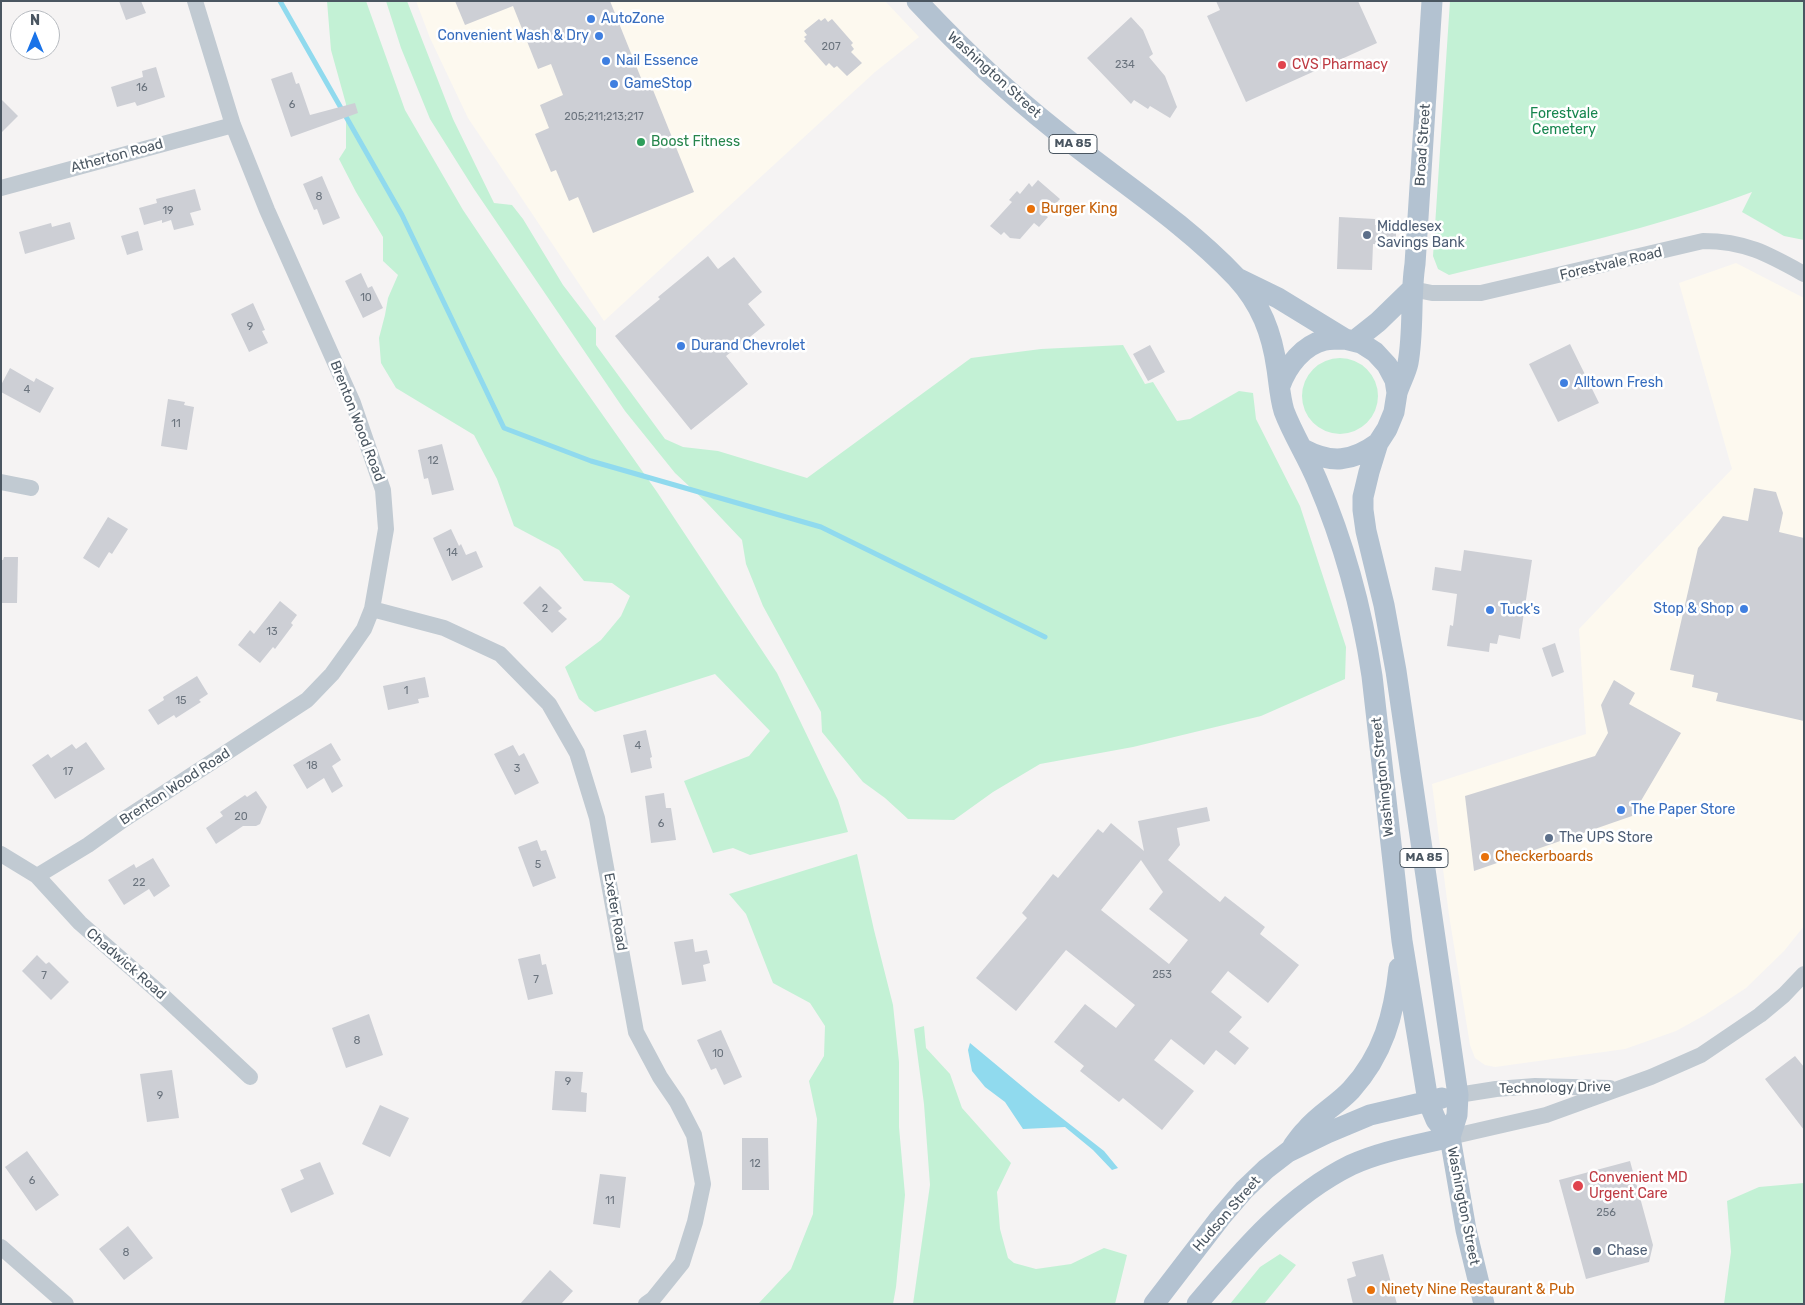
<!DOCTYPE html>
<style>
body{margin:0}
#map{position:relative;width:1805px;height:1305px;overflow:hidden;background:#f5f3f3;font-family:Rubik,sans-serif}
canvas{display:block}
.frame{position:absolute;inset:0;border:2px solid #4a5661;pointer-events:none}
.north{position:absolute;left:10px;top:10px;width:50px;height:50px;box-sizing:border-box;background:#fff;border:1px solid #b7bbc0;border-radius:50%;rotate:0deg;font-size:14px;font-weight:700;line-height:20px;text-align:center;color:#4a5661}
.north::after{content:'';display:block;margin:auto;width:18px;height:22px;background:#1a73e8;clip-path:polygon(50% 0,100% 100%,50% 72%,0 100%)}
</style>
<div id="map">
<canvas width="1805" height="1305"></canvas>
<div class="frame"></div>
<div class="north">N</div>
</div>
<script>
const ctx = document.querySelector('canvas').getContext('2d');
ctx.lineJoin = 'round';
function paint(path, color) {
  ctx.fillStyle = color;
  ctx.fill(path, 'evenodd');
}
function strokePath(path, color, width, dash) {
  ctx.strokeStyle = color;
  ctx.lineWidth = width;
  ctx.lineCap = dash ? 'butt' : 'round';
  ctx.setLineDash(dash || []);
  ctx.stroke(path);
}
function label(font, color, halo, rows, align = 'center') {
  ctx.font = font + ' Rubik,sans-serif';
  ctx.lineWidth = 5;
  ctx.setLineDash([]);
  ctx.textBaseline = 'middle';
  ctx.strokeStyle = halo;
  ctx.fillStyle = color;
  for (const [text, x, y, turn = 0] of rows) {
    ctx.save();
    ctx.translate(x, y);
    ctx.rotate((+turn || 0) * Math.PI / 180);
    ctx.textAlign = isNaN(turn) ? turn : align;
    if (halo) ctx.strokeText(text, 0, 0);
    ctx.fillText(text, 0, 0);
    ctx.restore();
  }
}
paint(new Path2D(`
 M416,1H885L919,37L875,72L604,321L468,118L430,38Z
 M1736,263L1804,298V926L1784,951L1746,988L1705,1015L1676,1031L1625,1049L1495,1067L1485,1065L1475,1058L1470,1045L1449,915L1432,784L1586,734L1579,629L1732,469L1679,283Z`), '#fdf9ef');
paint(new Path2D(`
 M327,1H366L405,110L463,210L559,353L657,492L777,673L838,800L848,832L750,855L733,848L713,853L684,781L749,756L770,731L715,674L595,712L579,699L565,667L601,640L621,616L630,596L612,583L584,581L559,550L514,526L497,479L474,435L396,388L381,363L379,338L385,315L388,298L398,275L383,261V237L356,192L339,159L346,148V104L331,50Z
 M386,1H407L453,119L494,203L512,205L523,219L563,285L596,328V345L665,439L683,447L718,451L807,478L971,358L1041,349L1123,345L1145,384L1153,382L1177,421L1190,419L1239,391L1253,393L1256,419L1300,506L1346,647L1345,679L1261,716L1133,747L1040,764L993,792L954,820L908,819L885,798L863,782L822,732L821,712L763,606L746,564L742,540L706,502L675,473L625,411L474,189L430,119L401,48Z
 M1450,1H1804V240L1784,236L1742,212L1752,192C1654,229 1551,250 1449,275L1438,269L1433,256Z
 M1302 396a38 38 0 1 1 76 0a38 38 0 1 1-76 0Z
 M857,854L874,930L893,1005L899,1062V1127L905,1195L896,1287L893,1304H758L791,1269L813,1214L817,1119L809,1081L824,1056L825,1026L810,1003L773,983L746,914L729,894Z
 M924,1026L926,1048L950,1074L962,1108L1011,1163L997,1192L1000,1229L1008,1258L1014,1263L1036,1269L1071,1264L1104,1248L1127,1255L1115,1304H913L930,1185L924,1104L914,1029Z
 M1804,1183V1304H1724L1731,1252L1727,1201L1759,1187Z
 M1280,1254L1296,1265L1264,1304H1230L1260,1267Z`), '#c3f1d5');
paint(new Path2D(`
 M970,1043L1035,1097L1104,1151L1118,1168L1112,1170L1093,1150L1065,1127L1023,1129L1005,1102L985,1087L972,1071L968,1050Z`), '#90daee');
strokePath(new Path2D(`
 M280,1L402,215L504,428L591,461L821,527L1045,637`), '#90daee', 5);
paint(new Path2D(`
 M119,1H141L146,13L126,20Z
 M455,1H610L643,83L649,80L694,192L593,233L578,197L569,201L556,170L551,172L535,134L549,128L540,105L563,95L551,64L538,69L513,6L465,25Z
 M1216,1H1358L1377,43L1246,102L1207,16L1220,10Z
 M1131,17L1143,30L1153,54L1149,57L1165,76L1177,107L1170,118L1150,106L1148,109L1134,100L1131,104L1087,58Z
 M825,18L828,22L832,19L853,43L851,45L854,49L851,52L862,63L847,76L837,66L834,68L829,63L826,66L804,41L806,39L804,37L807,35L804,31L819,19L821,21Z
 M156,67L165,97L137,106L135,102L117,107L111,87L143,77L142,71Z
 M292,72L296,84L299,83L310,115L355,103L358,113L291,137L271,79Z
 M1,99L18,116L1,133Z
 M322,176L340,218L323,225L317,209L314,210L303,184Z
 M1038,180L1060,199L1045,215L1048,217L1039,227L1034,223L1020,239L1010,238L1004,232L1001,235L990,226L1012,202L1009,200L1017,191L1020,194L1029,183L1032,187Z
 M195,189L201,210L190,213L194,225L174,230L171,220L162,223V220L144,225L139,208L157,203L156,199Z
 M1339,217L1375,219V225L1396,226V245L1373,244L1372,270L1337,269Z
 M70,222L75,239L25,254L19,232L51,223L52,227Z
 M138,231L143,250L127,255L121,236Z
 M708,256L718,269L734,257L762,292L748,304L765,325L726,356L748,384L691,430L615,336L660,299L658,297Z
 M361,273L368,288L372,286L383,308L363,318L345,281Z
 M253,303L262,323L265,330L262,331L268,343L249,352L231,314Z
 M1570,344L1599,403L1558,422L1529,364Z
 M1150,345L1165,372L1148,381L1133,354Z
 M10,368L34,382L36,378L54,388L40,413L1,392V385Z
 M168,399L185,402L184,405L194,407L187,450L161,446Z
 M442,444L454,490L432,495L428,478L424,479L418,450Z
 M1754,488L1776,492L1783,513L1779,532L1804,538V721L1716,701L1718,693L1692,687L1694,675L1670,670L1698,548L1723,516L1748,521Z
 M108,517L128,529L112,554L109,552L99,568L83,558Z
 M451,529L459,546L461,544L466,555L476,551L483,567L452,581L433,538Z
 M1464,550L1532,560L1520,639L1499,635L1497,644L1490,643L1489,652L1447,646L1450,625L1453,626L1457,594L1432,590L1435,567L1461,571Z
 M4,557H18L17,603H1V560H3Z
 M540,586L562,608L558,611L567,619L552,633L523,603Z
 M280,601L297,615L291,623L293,625L275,649L273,647L260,663L238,645L250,630L254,634Z
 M1555,643L1564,672L1552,677L1542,648Z
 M197,676L208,694L199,700L201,702L176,718L174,715L158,725L148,710L164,700L163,697Z
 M425,677L429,697L418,699L419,703L388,710L383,686Z
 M1614,680L1635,693L1629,704L1681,733L1632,816L1474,871L1465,796L1595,756L1608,733L1601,705Z
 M646,730L652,757L650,758L652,768L631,773L623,735Z
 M86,742L105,769L55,799L32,765L48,754L51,758L72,744L76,749Z
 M331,743L341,760L332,766L343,786L332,793L324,778L307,789L293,765Z
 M513,745L519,756L524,753L539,783L515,795L494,754Z
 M256,791L267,807L260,824L256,826H243L216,844L206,828L223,816L220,812L245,795L247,797Z
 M664,793L666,808H671L676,840L651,843L645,796Z
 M1207,807L1210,821L1177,828L1180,845L1168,860L1220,902L1225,896L1265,927L1260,934L1299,965L1268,1003L1228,971L1211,992L1242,1017L1229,1032L1249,1048L1235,1065L1216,1050L1204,1065L1171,1039L1154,1060L1194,1091L1162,1130L1123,1098L1119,1102L1080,1071L1084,1066L1054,1042L1085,1004L1116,1028L1135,1005L1066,950L1016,1011L976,978L1027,918L1022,913L1053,874L1058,878L1098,829L1103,833L1111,823L1144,851L1138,821ZM1141,860L1163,892L1149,909L1188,940L1169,964L1101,910Z
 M537,840L541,851L546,850L556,878L533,887L518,847Z
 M153,858L170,886L154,897L149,889L124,905L108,880L134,864L136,868Z
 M693,939L695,952L707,950L710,963L703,965L706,981L682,985L674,942Z
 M540,954L542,965L546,964L553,994L528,1000L518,959Z
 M37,955L46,964L49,962L69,982L51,1000L22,971Z
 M369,1014L383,1055L346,1068L332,1028Z
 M721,1030L742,1077L724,1085L716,1068L711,1070L697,1040Z
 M1795,1056L1804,1067V1130L1765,1079Z
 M172,1070L179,1118L147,1122L140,1074Z
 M555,1071L583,1072L581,1092L587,1093L586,1112L552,1110Z
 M380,1105L409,1118L390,1157L362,1144Z
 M742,1138H768L769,1190H742Z
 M27,1151L59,1195L36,1211L5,1167Z
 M1630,1161L1653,1245L1649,1262L1586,1279L1559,1180Z
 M320,1162L334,1194L291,1213L281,1189L304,1179L300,1170Z
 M600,1174L626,1177L620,1228L593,1224Z
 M128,1226L153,1258L124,1280L99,1249Z
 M1383,1254L1397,1304H1353L1347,1279L1356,1276L1352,1262Z
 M550,1270L573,1291L561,1304H520Z`), '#cdcfd5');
strokePath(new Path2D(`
 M1,188L233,125
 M1412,289L1432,293H1481L1703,241C1745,241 1768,254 1804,274
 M1,482L31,488
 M372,609L444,628L500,654L549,704L577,753L597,818L636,1032L660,1077L677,1102L694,1135L703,1184L695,1222L682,1263L653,1299L646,1304
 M1,854L37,876L80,923L161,994L250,1077
 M37,876L88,845L123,820L307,700L332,674L350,649L364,629L372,609L386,529L383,490L353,403L267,210L233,125L195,1
 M1458,1095L1496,1089L1535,1086L1610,1088
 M1450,1137L1546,1115L1651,1077L1701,1055L1760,1015L1784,995L1804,974
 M1,1247L66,1304`), '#c1cad2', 16);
strokePath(new Path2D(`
 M917,1C960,47 1005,90 1054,129C1114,178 1182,220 1236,277C1261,304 1272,333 1277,369C1279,382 1280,398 1284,411C1293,435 1307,456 1317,480C1344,543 1362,609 1372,676L1402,941L1428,1101L1436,1120L1450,1137
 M1239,279L1278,298L1345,339L1361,343L1375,352L1387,365L1395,380L1397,393L1394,412L1387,429L1378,443L1369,472L1363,497V510L1366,531L1384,605L1396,671L1458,1095L1457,1115L1450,1137L1466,1230L1484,1304
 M1354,341L1378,322L1412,289
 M1280,386C1287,366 1303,345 1325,340C1332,339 1339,339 1345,339
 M1397,393C1400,383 1406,373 1408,363C1414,330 1410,297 1415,264L1432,1
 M1303,449C1331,464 1352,462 1378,443
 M1293,1146C1297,1141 1300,1136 1305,1131C1318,1115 1337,1105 1351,1090C1383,1055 1394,1015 1399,968
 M1154,1304L1220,1218L1244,1190L1266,1169L1288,1152L1327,1133L1370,1115L1442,1098
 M1197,1304C1242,1251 1288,1196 1351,1165C1381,1151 1418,1145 1450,1137`), '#b3c2d1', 21);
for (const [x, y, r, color] of [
 [591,19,5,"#3f7fe0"],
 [599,36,5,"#3f7fe0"],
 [606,61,5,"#3f7fe0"],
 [1282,65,5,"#e0444e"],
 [614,84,5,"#3f7fe0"],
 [641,142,5,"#2e9e5b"],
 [1031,209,5,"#e8710a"],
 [1367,235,5,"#5c6f8a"],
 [681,346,5,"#3f7fe0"],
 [1564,383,5,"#3f7fe0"],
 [1744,609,5,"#3f7fe0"],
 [1490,610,5,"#3f7fe0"],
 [1621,810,5,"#3f7fe0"],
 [1549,838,5,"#5c6f8a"],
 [1485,857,5,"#e8710a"],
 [1578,1186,6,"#e0444e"],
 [1597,1251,5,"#5c6f8a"],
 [1371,1290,5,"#e8710a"]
]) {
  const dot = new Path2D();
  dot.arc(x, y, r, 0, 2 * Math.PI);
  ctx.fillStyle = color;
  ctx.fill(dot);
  strokePath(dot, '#fff', 2);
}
label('11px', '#6b747e', null, [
 ["207",831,47],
 ["234",1125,65],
 ["16",142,88],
 ["6",292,105],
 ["205;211;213;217",604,117],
 ["8",319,197],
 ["19",168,211],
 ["10",366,298],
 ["9",250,327],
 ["4",27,390],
 ["11",176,424],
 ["12",433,461],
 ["14",452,553],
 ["2",545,609],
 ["13",272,632],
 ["1",406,691],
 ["15",181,701],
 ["4",638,746],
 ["18",312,766],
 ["3",517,769],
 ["17",68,772],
 ["20",241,817],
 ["6",661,824],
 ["5",538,865],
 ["22",139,883],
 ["253",1162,975],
 ["7",44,976],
 ["7",536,980],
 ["8",357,1041],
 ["10",718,1054],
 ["9",568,1082],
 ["9",160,1096],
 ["12",755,1164],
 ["6",32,1181],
 ["11",610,1201],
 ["256",1606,1213],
 ["8",126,1253]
]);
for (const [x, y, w] of [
 [1073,144,48],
 [1424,858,48]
]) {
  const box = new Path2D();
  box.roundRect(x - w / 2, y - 9.5, w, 19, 4);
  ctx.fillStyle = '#fff';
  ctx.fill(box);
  strokePath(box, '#4a5661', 1);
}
label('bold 12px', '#4a5661', null, [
 ["MA 85",1073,144],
 ["MA 85",1424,858]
]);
label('14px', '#366cbe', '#fff', [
 ["AutoZone",601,19],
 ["Convenient Wash & Dry",589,36,"right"],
 ["Nail Essence",616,61],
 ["GameStop",624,84],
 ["Durand Chevrolet",691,346],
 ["Alltown Fresh",1574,383],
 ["Stop & Shop",1734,609,"right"],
 ["Tuck's",1500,610],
 ["The Paper Store",1631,810]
], 'left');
label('14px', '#be3a42', '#fff', [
 ["CVS Pharmacy",1292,65],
 ["Convenient MD",1589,1178],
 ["Urgent Care",1589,1194]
], 'left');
label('14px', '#4a5661', '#fff', [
 ["Washington Street",994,75,42],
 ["Broad Street",1423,145,-86],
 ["Atherton Road",117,156,-15],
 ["Forestvale Road",1611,264,-13],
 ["Brenton Wood Road",357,421,69],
 ["Washington Street",1383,777,-96],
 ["Brenton Wood Road",175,787,-33],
 ["Exeter Road",615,912,80],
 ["Chadwick Road",126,964,41],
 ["Technology Drive",1555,1088,-1],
 ["Washington Street",1463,1206,79],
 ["Hudson Street",1227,1214,-49]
]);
label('14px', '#17864f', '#fff', [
 ["Forestvale",1564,114],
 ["Cemetery",1564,130]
]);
label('14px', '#27864d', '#fff', [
 ["Boost Fitness",651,142]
], 'left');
label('14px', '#c56008', '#fff', [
 ["Burger King",1041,209],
 ["Checkerboards",1495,857],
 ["Ninety Nine Restaurant & Pub",1381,1290]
], 'left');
label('14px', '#4e5e75', '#fff', [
 ["Middlesex",1377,227],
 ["Savings Bank",1377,243],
 ["The UPS Store",1559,838],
 ["Chase",1607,1251]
], 'left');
</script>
